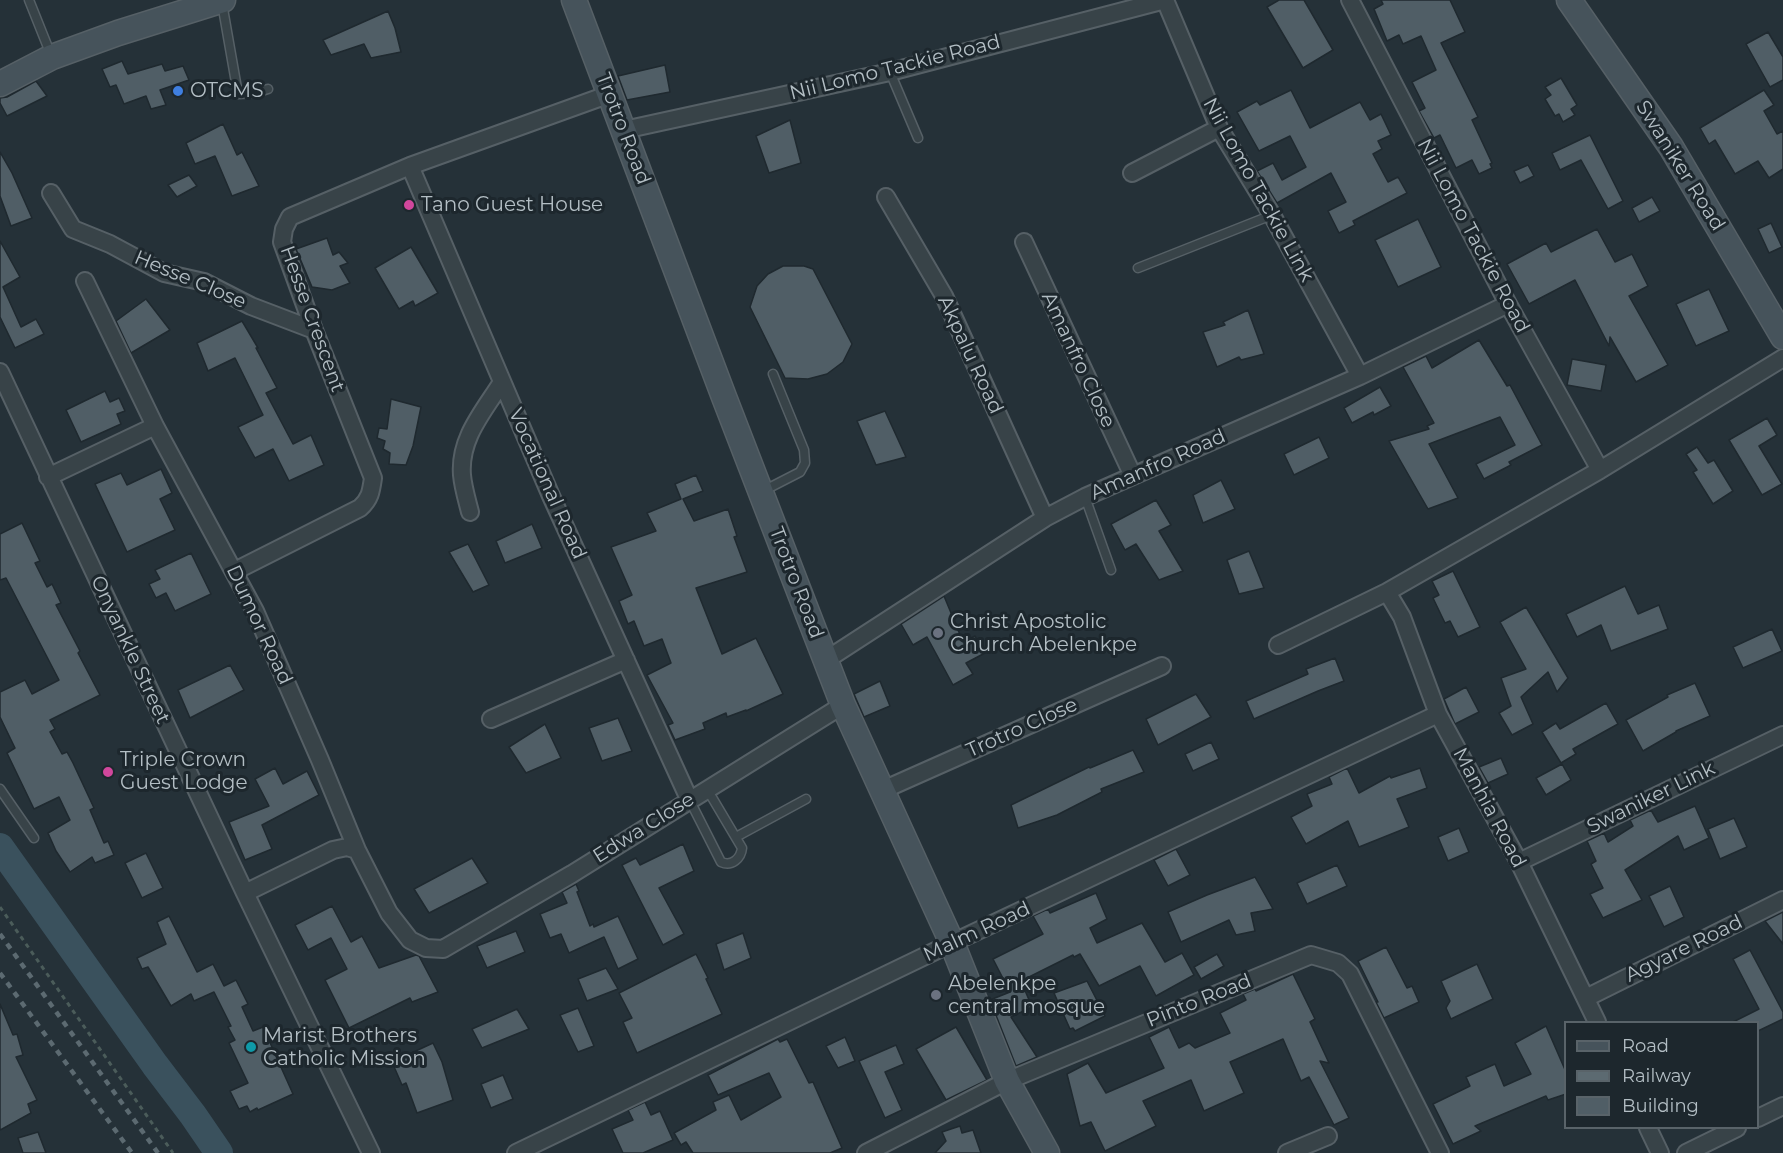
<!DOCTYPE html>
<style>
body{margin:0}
#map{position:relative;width:1783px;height:1153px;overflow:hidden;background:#253138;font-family:Montserrat,sans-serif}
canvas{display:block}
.legend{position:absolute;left:1564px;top:1021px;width:195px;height:108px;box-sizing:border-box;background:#1d272d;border:2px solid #596369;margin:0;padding:8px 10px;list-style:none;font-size:18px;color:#b3bec4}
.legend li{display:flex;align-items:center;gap:12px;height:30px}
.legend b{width:30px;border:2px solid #596369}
</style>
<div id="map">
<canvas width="1783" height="1153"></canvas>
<ul class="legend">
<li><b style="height:8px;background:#46535b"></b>Road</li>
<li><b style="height:8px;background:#5c6a71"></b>Railway</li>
<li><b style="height:16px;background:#505e66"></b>Building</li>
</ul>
</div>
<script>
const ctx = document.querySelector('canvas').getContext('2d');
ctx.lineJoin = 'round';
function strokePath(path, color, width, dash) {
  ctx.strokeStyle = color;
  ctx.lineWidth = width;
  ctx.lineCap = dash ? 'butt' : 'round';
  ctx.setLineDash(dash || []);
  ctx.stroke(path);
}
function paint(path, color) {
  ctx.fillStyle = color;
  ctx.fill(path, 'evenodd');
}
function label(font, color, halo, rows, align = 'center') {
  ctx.font = font + ' Montserrat,sans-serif';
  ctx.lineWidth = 6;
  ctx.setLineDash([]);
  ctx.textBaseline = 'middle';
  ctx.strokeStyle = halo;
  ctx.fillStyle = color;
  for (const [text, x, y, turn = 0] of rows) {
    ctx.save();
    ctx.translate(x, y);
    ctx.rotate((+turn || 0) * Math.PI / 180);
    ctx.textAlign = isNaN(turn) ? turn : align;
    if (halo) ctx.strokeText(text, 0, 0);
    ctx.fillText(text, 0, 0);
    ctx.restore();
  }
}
strokePath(new Path2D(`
 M0,847L155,1065L193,1115L219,1153`), '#3a515d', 28);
const building = new Path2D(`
 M1279,0H1304L1333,50L1303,68L1267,7Z
 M1381,0H1450L1465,32L1441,43L1478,117L1472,120L1492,163L1490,164L1492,168L1479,174L1472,160L1456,168L1440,135L1434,138L1419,111L1425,108L1412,82L1436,70L1421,36L1403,44L1399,35L1387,41L1374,9L1383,4Z
 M388,11L395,28L401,52L371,58L364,44L331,55L323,40Z
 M1768,32L1783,57V80L1770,87L1746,44Z
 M122,61L128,74L162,64L165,71L183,66L189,80L160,90L166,105L151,109L146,96L124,104L116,85L110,87L102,69Z
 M665,65L670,92L627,100L618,76Z
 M1561,78L1577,105L1571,109L1575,115L1563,122L1559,114L1555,116L1545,99L1551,95L1545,87Z
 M36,81L47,96L7,116L0,103V98L7,97Z
 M1291,90L1310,128L1360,102L1370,120L1381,114L1391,135L1378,141L1382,149L1373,154L1388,182L1398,177L1407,193L1353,221L1355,225L1339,233L1328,211L1346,202L1331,173L1277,203L1257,171L1273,163L1282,180L1306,167L1290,136L1259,151L1237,112L1257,101L1260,105Z
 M1764,90L1774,105L1764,111L1777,134L1783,131V169L1769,178L1758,161L1735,174L1715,140L1709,144L1700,128Z
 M790,120L801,163L769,173L756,136Z
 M223,124L237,155L242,152L259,186L232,196L215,156L195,164L186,143Z
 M1590,135L1623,201L1608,209L1581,160L1560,170L1552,153Z
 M0,152L12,173L32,218L11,226L0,196Z
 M1528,165L1534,176L1520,183L1514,171Z
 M189,175L197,186L177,197L168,185Z
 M1652,197L1660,211L1639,222L1632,208Z
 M1418,219L1441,267L1398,287L1375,240Z
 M1771,223L1782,247L1769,253L1758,229Z
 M1597,229L1615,262L1632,254L1648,286L1629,296L1668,365L1636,382L1610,337L1609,346L1575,280L1529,304L1507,264L1546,243L1551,252Z
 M327,238L333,255L339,252L348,263L340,266L350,283L332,290L312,287L296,249Z
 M0,241L20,277L3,287L21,327L36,319L44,334L15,348L0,317Z
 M411,247L438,293L415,306L413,301L399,309L375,268Z
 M783,266H804L813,269L852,344L843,362L827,374L808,379L785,378L750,307L757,286L768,274Z
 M1709,289L1729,331L1696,346L1676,304Z
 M146,299L170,330L131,353L116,321Z
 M1248,310L1264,354L1241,360L1239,357L1217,367L1203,332L1225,325L1223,322Z
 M242,321L258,348H256L277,388L266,393L293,444L311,435L324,465L289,481L273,449L255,458L238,427L263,415L235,358L208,371L197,343Z
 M1479,340L1507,386L1510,385L1542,445L1509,462L1511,465L1484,479L1476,464L1515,445L1500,417L1429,444L1458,498L1428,509L1389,441L1429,429L1427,426L1434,423L1403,367L1426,356L1432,368Z
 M1572,359L1606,365L1601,391L1567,385Z
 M1380,387L1391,406L1374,415L1373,412L1352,423L1344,408Z
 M105,391L110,402L119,398L125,411L117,414L121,424L81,442L66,410Z
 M391,399L421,407L413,446L406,465L389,464L390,453L383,449L385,441L377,438L379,428L387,429Z
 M885,411L906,457L876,465L857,421Z
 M1767,418L1777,435L1759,446L1782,484L1762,495L1729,440Z
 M1319,437L1329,458L1294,475L1284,454Z
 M1697,447L1708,463L1714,460L1733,491L1713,504L1693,472L1697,470L1686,454Z
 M161,469L172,493L160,499L175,530L127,552L95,484L121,473L127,485Z
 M696,475L703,491L683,499L694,521L728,509L737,536L734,537L747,572L696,588L722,654L756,638L783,694L746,711V710L727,717L726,713L703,723L705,729L675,740L668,725L673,723L647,675L671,663L662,639L644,646L634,621L628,624L619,601L632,595L611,547L656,531L647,513L681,499L675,484Z
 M1221,480L1235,509L1203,523L1193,495Z
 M1156,500L1171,525L1159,531L1183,571L1159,580L1136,544L1125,550L1111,524Z
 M22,523L40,561L35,563L47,587L52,584L61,603L56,605L80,651L78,653L100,695L50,720L55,729L50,732L62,754L67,752L73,763L94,808L90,810L104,843L108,841L114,855L95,863L92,857L70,872L56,851L48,833L70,820L59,797L34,809L7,753L15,748L0,717V692L25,680L32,694L59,680L6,578L0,580V534Z
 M532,524L542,548L505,563L496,541Z
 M468,544L489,585L473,592L449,552Z
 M1249,551L1264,588L1239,594L1227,560Z
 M191,553L211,594L175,611L166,593L156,598L149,584L160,579L155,570Z
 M1453,571L1480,627L1458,637L1450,621L1445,623L1433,598L1439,595L1432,581Z
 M1625,586L1638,614L1659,605L1668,629L1611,651L1601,625L1577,637L1566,614Z
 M944,596L963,642L975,636L985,653L966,663L973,674L953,685L927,637L913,645L901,624Z
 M1526,607L1568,678L1557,692L1548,672L1521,697L1533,724L1512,735L1499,713L1511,706L1501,678L1526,669L1500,622Z
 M1772,629L1782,651L1743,668L1733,647Z
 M1335,658L1344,681L1318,691L1254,719L1246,701L1308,674L1306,669Z
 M230,665L244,690L190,718L178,690Z
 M880,681L890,706L864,717L854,694Z
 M1695,683L1710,716L1676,731V732L1643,751L1626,720L1668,697L1667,695Z
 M1466,687L1479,712L1455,724L1444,699Z
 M1196,694L1211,717L1158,745L1146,719Z
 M1606,703L1618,724L1573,749L1576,754L1561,763L1542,732L1556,723L1560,729Z
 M618,718L632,751L602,761L589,728Z
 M545,724L561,758L526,773L509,747Z
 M1211,742L1219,759L1193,771L1185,754Z
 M1133,750L1144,772L1101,789L1102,792L1057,815L1018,828L1011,805L1089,767L1090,768Z
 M1501,758L1508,774L1488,783L1479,767Z
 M1562,764L1571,780L1546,795L1536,778Z
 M275,768L283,784L307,771L319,795L262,825L272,849L245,860L229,822L269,806L255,779Z
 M1347,768L1359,793L1390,776L1391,778L1420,768L1427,788L1397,799L1409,827L1359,847L1348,821L1306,844L1291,817L1312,806L1307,794L1332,784L1329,777Z
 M1695,806L1709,838L1684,850L1678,836L1625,870L1642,900L1603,918L1590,894L1603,888L1591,864L1596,861L1587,841L1604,833L1608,842L1633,826L1630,820L1651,810L1658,822Z
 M1734,818L1747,847L1720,859L1708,829Z
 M1459,828L1469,852L1448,861L1438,837Z
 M683,844L694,871L659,888L684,934L663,945L622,865L636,858L640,865Z
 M1176,849L1190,875L1168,886L1154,860Z
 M146,853L163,888L142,898L125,863Z
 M472,858L488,883L429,913L414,889Z
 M1337,865L1347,886L1307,904L1297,883Z
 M1255,877L1273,909L1251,913L1255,931L1236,935L1229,920L1181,942L1168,912L1207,895Z
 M576,884L579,891L577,892L590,926L593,924L594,927L618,916L638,959L618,969L604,937L569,953L561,934L550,938L540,914L567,903L562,892Z
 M1670,886L1684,917L1664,927L1649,896Z
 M1096,893L1107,919L1090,928L1097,943L1142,923L1165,962L1182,953L1194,975L1156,996L1140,966L1099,986L1080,954L1074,957L1073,955L1021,981L1032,1007L1011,1017L1037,1057L1016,1066L990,1000L1010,992L993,959L1043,934L1033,916L1048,909L1050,913Z
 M332,906L351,942L362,936L379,968L416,955L419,956L438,992L412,1002L410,998L349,1028L325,980L347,969L331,938L308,950L295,925Z
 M1783,912V944L1765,921Z
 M169,916L197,972L213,964L224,986L236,980L248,1004L242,1007L253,1031L263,1027L293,1094L258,1110L257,1108L250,1112L247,1106L239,1109L230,1091L248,1083L229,1043L235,1040L228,1027L231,1026L214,992L194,1001L191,994L171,1006L148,967L142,969L137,958L166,944L157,922Z
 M516,931L525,952L487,968L477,946Z
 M743,933L751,958L724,970L716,944Z
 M1386,947L1407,988L1412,986L1419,1002L1384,1018L1376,1002H1378L1358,961Z
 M1750,950L1783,1012V1019L1758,1031V1023H1731L1759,1009L1733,959Z
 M696,954L708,978L706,979L722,1014L637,1053L623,1022L632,1018L619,993Z
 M1217,954L1224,966L1201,979L1194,967Z
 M1477,964L1493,999L1451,1019L1446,1008L1450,1001L1441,981Z
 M606,968L618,989L587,1001L578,979Z
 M1293,974L1315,1019L1310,1022L1329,1063L1320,1061L1349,1118L1334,1125L1309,1077L1301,1081L1283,1039L1230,1062L1244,1093L1204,1111L1191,1080L1143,1101L1156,1126L1105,1151L1091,1122L1080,1126L1067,1074L1088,1063L1106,1093L1164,1068L1149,1037L1169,1027L1179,1048L1189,1043L1195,1048L1230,1033L1220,1013L1246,1000L1243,994L1255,989L1256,991Z
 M1087,981L1105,1016L1075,1031L1073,1028L1070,1029L1054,993Z
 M0,1004L13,1035L17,1034L23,1055L16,1057L37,1100L28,1104L31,1113L0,1130Z
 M578,1008L594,1046L578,1052L560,1015Z
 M517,1009L529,1029L482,1048L472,1029Z
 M1546,1026L1566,1072V1094L1548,1100L1546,1096L1475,1126L1481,1131L1453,1144L1433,1104L1470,1086L1466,1077L1495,1064L1504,1086L1531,1074L1515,1043Z
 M956,1027L987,1080L946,1100L916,1049Z
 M845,1037L855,1061L838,1068L826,1046Z
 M778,1039L780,1042L787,1039L809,1083L813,1082L842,1148L830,1153H693L686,1142L681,1145L674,1133L716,1110L713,1102L729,1095L741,1120L781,1097L769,1073L718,1095L708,1075Z
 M433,1043L442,1062L453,1100L417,1113L406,1083L402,1085L392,1062Z
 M896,1045L904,1064L885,1072L902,1110L885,1118L859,1061Z
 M503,1075L513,1099L491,1108L481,1084Z
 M645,1102L651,1115L660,1111L673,1140L643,1153H623L612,1129L633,1120L628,1110Z
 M960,1126L962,1133L973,1130L981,1153H935L946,1141L942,1132Z
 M38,1132L46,1153H23L18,1138Z`);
paint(building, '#505e66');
strokePath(building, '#1f292f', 1.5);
const lane = new Path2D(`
 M29,0L51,55
 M222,3L238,94L255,93L268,89
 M890,72L918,138
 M1138,268L1272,215
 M761,492L800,472L805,463L804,450L773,374
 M1085,497L1111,570
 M0,789L34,838
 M689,799L721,862C732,867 741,858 742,848L707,789
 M736,837L806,799`);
const street = new Path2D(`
 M1165,0L1219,128L1272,215L1360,376
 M1350,0L1508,304L1600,470
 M624,130L890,72L1165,0
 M410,166L551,496L689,799
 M1132,173L1219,128
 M51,193L73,229L110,244L164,273L204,282L251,306L314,330
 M886,197L944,296L1045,518
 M1024,242L1133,476
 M85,281L155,426L255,611L320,760L357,850L389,913L410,940L426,948L443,949L572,874L843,705
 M0,372L245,893L371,1153
 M48,477L155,426
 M470,512C467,500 463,487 462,475C459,438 484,411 502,382
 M235,571L360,508C370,499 371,492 373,478L314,330L282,242L284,229L290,217L410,166L610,94
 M1387,592L1402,617L1438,714L1519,862L1597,1022
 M1278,645L1387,592L1600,470L1783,358
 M826,660L1045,518L1085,497L1360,376L1508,304
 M491,719L626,660
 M883,790L1162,666
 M1519,862L1783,735
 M245,893L333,850L347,847L357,850
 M1586,998L1783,900
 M1758,1118L1783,1106
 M1648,1128L1660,1153
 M516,1153L952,943L1438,714
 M866,1153L1007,1081L1311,955L1338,963L1350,974L1440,1153
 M1287,1153L1328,1136
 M1686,1153L1737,1128`);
const secondary = new Path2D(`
 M574,0L724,397L843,705L952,943L1007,1081L1047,1153
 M1569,0L1671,147L1783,337
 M0,84L52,57L118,33L223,0`);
strokePath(lane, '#566066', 11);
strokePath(street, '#566066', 20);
strokePath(secondary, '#566066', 27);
strokePath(new Path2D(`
 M0,907L173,1153`), '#4b5c5a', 3, [4.5, 4.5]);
strokePath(lane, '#384348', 8);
strokePath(street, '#384348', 16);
strokePath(secondary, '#46535b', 24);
strokePath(new Path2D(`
 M0,934L158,1153
 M0,973L132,1153`), '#5c6a71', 4.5, [6, 6]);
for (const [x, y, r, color] of [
 [178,91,6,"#3f7fe0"],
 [409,205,6,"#d1479c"],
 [938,633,6,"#6b7280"],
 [108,772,6,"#d1479c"],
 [936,995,6,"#6b7280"],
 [251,1047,6,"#0f9aa8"]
]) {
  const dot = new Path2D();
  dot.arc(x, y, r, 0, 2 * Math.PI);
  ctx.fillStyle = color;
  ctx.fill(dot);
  strokePath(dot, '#1d272d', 2);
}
label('20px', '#b3bec4', '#1d272d', [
 ["Nii Lomo Tackie Road",895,68,-14],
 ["Trotro Road",623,129,69],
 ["Swaniker Road",1680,166,58],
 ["Nii Lomo Tackie Link",1258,190,61],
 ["Nii Lomo Tackie Road",1473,236,62],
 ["Hesse Close",190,280,23],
 ["Hesse Crescent",312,319,70],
 ["Akpalu Road",970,355,65],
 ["Amanfro Close",1078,360,65],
 ["Amanfro Road",1158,465,-24],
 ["Vocational Road",547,484,66],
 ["Trotro Road",796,583,69],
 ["Dumor Road",259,625,65],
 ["Onyankle Street",130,650,65],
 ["Trotro Close",1022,728,-24],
 ["Swaniker Link",1651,798,-26],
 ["Manhia Road",1489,808,62],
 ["Edwa Close",644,828,-32],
 ["Malm Road",977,932,-25],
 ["Agyare Road",1684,949,-26],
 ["Pinto Road",1199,1001,-22]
]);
label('20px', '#b3bec4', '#1d272d', [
 ["OTCMS",190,91],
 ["Tano Guest House",421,205],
 ["Christ Apostolic",950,622],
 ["Church Abelenkpe",950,645],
 ["Triple Crown",120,760],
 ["Guest Lodge",120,783],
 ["Abelenkpe",948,984],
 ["central mosque",948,1007],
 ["Marist Brothers",263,1036],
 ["Catholic Mission",263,1059]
], 'left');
</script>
